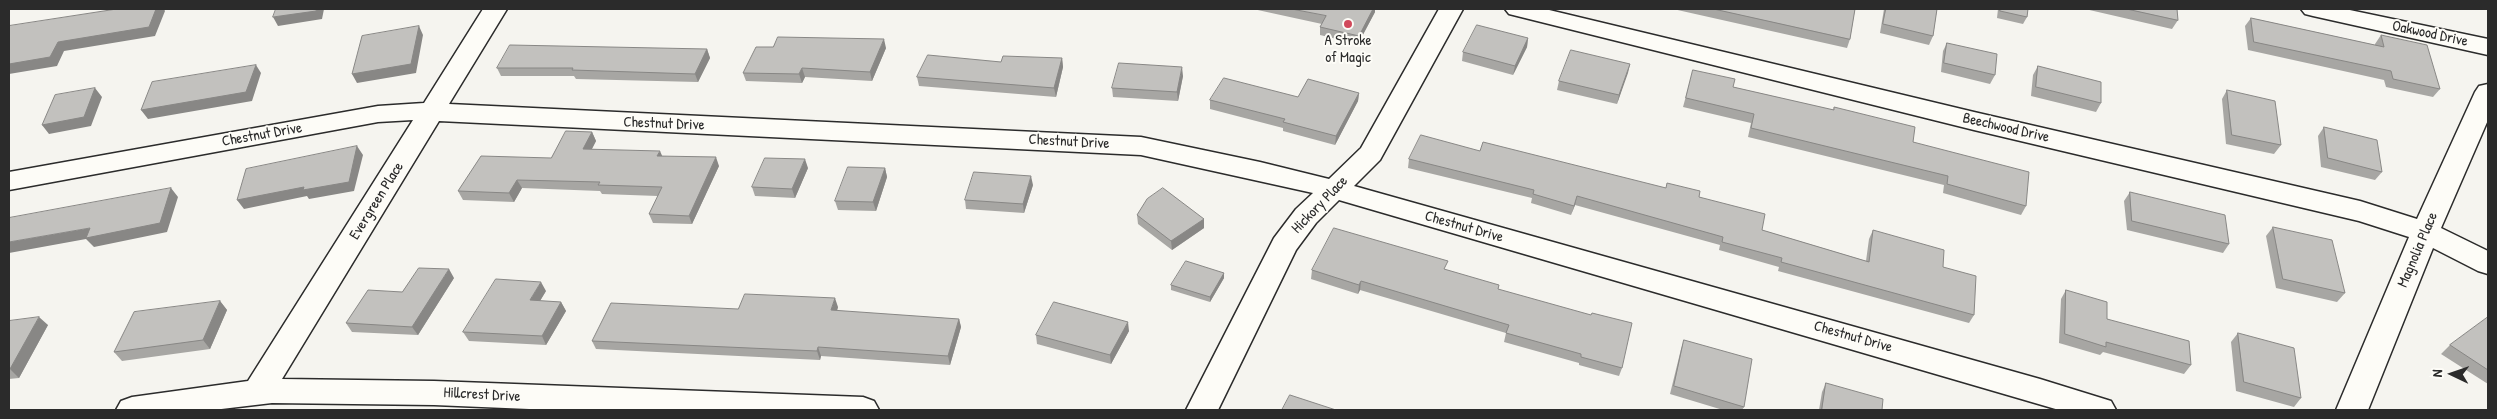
<!DOCTYPE html>
<style>
body{margin:0}
#map{position:relative;width:2497px;height:419px;overflow:hidden;background:#f5f4ef;font-family:"Patrick Hand",sans-serif}
canvas{display:block}
.frame{position:absolute;inset:0;border:10px solid #2b2b2b;pointer-events:none}
.north{position:absolute;left:2427px;top:349px;width:50px;height:50px;-webkit-text-stroke:4px #fdfcf7;paint-order:stroke;rotate:273deg;font-size:14px;font-weight:700;line-height:20px;text-align:center;color:#2b2b2b}
.north::after{content:'';display:block;margin:auto;width:18px;height:22px;background:#2b2b2b;clip-path:polygon(50% 0,100% 100%,50% 72%,0 100%)}
</style>
<div id="map">
<canvas width="2497" height="419"></canvas>
<div class="frame"></div>
<div class="north">N</div>
</div>
<script>
const ctx = document.querySelector('canvas').getContext('2d');
ctx.lineJoin = 'round';
function strokePath(path, color, width, dash) {
  ctx.strokeStyle = color;
  ctx.lineWidth = width;
  ctx.lineCap = dash ? 'butt' : 'round';
  ctx.setLineDash(dash || []);
  ctx.stroke(path);
}
function paint(path, color) {
  ctx.fillStyle = color;
  ctx.fill(path, 'evenodd');
}
function label(font, color, halo, rows, align = 'center') {
  ctx.font = font + ' "Patrick Hand",sans-serif';
  ctx.lineWidth = 4;
  ctx.setLineDash([]);
  ctx.textBaseline = 'middle';
  ctx.strokeStyle = halo;
  ctx.fillStyle = color;
  for (const [text, x, y, turn = 0] of rows) {
    ctx.save();
    ctx.translate(x, y);
    ctx.rotate((+turn || 0) * Math.PI / 180);
    ctx.textAlign = isNaN(turn) ? turn : align;
    if (halo) ctx.strokeText(text, 0, 0);
    ctx.fillText(text, 0, 0);
    ctx.restore();
  }
}
const minor = new Path2D(`
 M483,9H507L449,104L1141,137L1260,162L1329,179L1361,148L1439,9H1463L1380,160L1354,186L2040,379L2111,401L2116,410H2059L1339,200L1316,223L1296,250L1218,410H1186L1274,238L1296,209L1313,193L1141,155L439,121L282,379L434,381L863,397L874,401L879,410H553L434,405L272,403L213,410H116L121,401L132,397L248,381L413,120L378,122L9,190V172L378,106L424,103Z
 M1505,9H1545L1974,112L2360,201L2417,219L2475,92L2479,86L2488,84V120L2441,228L2488,251V274L2478,271L2433,248L2368,410H2336L2409,237L2359,221L1974,130L1509,14Z
 M2301,9H2345L2488,39V55L2313,16L2305,14Z`);
strokePath(minor, '#2b2b2b', 3);
paint(minor, '#fdfcf7');
paint(new Path2D(`
 M1253,9H1375V12L1358,44L1320,35V27L1322,24Z
 M1673,9H1855L1850,39L1847,48Z
 M1884,9H1937L1933,36L1929,45L1880,33Z
 M1998,9H2028L2027,17L2023,24L1997,18Z
 M2085,9H2177L2178,20L2172,29Z
 M2251,18L2375,45V44L2381,35L2440,89L2433,97L2386,87L2384,80L2248,50L2245,26Z
 M1528,38L1527,47L1513,75L1462,61L1463,52Z
 M1947,43L1995,75L1990,84L1941,72L1943,51Z
 M773,47L886,48L872,81L805,77L802,83L746,81L743,73Z
 M707,49L710,58L698,82L576,79L574,76H501L497,68Z
 M1062,58L1063,67L1056,97L919,86L917,77Z
 M1630,64L1617,104L1557,90L1559,81Z
 M2038,66L2101,103L2096,112L2031,96L2033,75Z
 M1693,70L1733,87L1833,110L1834,107L1913,142L2026,206L2021,215L1943,193L1944,185L1748,137L1751,123L1683,107Z
 M1183,76L1178,101L1113,97L1112,88Z
 M2227,90L2281,145L2274,154L2226,144L2222,99Z
 M1359,93L1358,101L1335,145L1283,131V128L1210,109V100L1298,97Z
 M2324,127L2382,172L2375,180L2321,167L2318,136Z
 M592,132L596,141L592,149L662,156L719,166L692,224L653,223L649,214L658,196L602,194L600,191L522,188L514,202L463,200L458,191L551,158Z
 M1480,151L1699,197L1762,230L1866,261L1869,239L1873,230L1943,267L1974,315L1969,323L1778,271L1779,267L1719,250L1720,245L1575,205L1571,215L1531,203L1532,198L1408,168L1409,159Z
 M808,168L795,198L755,196L752,187Z
 M885,168L887,177L876,211L838,210L835,201Z
 M1033,185L1024,213L966,209L965,200Z
 M2130,192L2229,244L2223,253L2127,230L2124,201Z
 M1137,215L1204,219V228L1172,250L1138,224Z
 M2273,227L2345,293L2337,302L2276,288L2266,236Z
 M1312,270H1447L1498,289L1622,368L1619,376L1579,365V363L1504,342L1506,333L1360,290L1358,294L1311,279Z
 M1224,273V278L1210,302L1171,290V285Z
 M454,278L418,335L352,332L346,323L402,292Z
 M2066,290L2107,319L2191,365L2184,374L2103,352L2100,355L2059,343L2061,299Z
 M546,291L540,301L561,302L566,311L546,345L469,341L463,332Z
 M220,301L227,310L210,349L122,361L114,352Z
 M838,307L837,311L959,319L961,327L950,365L821,356L820,360L596,349L592,341L738,309Z
 M2488,317V384L2441,354L2450,345Z
 M9,321L48,325L19,378L9,379Z
 M1129,331L1111,364L1037,344L1036,335Z
 M2238,333L2301,398L2294,407L2236,391L2231,342Z
 M1684,340L1744,407L1742,410H1723L1670,394L1681,349Z
 M1826,383L1882,410H1819L1822,392Z`), '#a7a6a3');
paint(new Path2D(`
 M156,9H164L165,11L155,36L64,51L57,66L9,74V64L58,42Z
 M317,9H324L322,19L278,26L273,17Z
 M1373,9H1375V12L1358,44L1359,36Z
 M419,26L423,35L416,73L357,83L352,74Z
 M1528,38L1527,47L1513,75L1515,66Z
 M884,39L886,48L872,81L870,72Z
 M707,49L710,58L698,82L695,74Z
 M1062,58L1063,67L1056,97L1054,88Z
 M1630,64L1628,73L1617,104L1619,95Z
 M256,65L261,73L252,101L148,119L141,110Z
 M1182,67L1183,76L1178,101L1177,92Z
 M802,68L805,77L802,83L799,74Z
 M95,88L102,97L91,126L49,134L42,125Z
 M1359,93L1358,101L1335,145L1336,136Z
 M592,132L596,141L587,158L583,149Z
 M357,146L363,155L354,191L309,199L307,196L244,209L237,200Z
 M660,151L664,160L657,156Z
 M716,157L719,166L692,224L689,216Z
 M805,159L808,168L795,198L792,189Z
 M885,168L887,177L876,211L873,202Z
 M1031,176L1033,185L1024,213L1023,204Z
 M517,180L522,188L514,202L509,193Z
 M171,188L178,197L167,232L94,247L86,239L9,253V242L90,228Z
 M1577,196L1575,205L1571,215L1574,206Z
 M1204,219V228L1172,250L1171,241Z
 M449,269L454,278L418,335L412,327Z
 M1224,273V278L1210,302V297Z
 M1361,281L1360,290L1358,294L1359,285Z
 M541,282L546,291L535,309L530,300Z
 M835,298L838,307L834,319L831,310Z
 M220,301L227,310L210,349L203,340Z
 M561,302L566,311L546,345L542,336Z
 M39,317L48,325L19,378L10,369Z
 M959,319L961,327L950,365L948,356Z
 M1128,322L1129,331L1111,364L1110,355Z
 M818,347L821,356L820,360L817,351Z`), '#888785');
const building = new Path2D(`
 M117,9H156L149,27L58,42L50,57L9,64V26Z
 M276,9H317L316,11L273,17Z
 M1292,9H1373L1359,36L1320,27L1326,16Z
 M1714,9H1855L1850,39Z
 M1886,9H1937L1933,36L1883,24Z
 M2001,9H2028L2027,17L2000,11Z
 M2127,9H2177L2178,20Z
 M2251,18L2384,47L2381,35L2427,45L2440,89L2393,79L2391,71L2254,42Z
 M1477,25L1528,38L1515,66L1463,52Z
 M419,26L411,64L352,74L362,36Z
 M778,37L884,39L870,72L802,68L799,74L743,73L756,47H773Z
 M1947,43L1997,54L1995,75L1944,63Z
 M510,45L707,49L695,74L572,70L573,68H497Z
 M1571,50L1630,64L1619,95L1559,81Z
 M928,55L1001,62L1003,56L1062,58L1054,88L917,77Z
 M1119,63L1182,67L1177,92L1112,88Z
 M256,65L246,92L141,110L152,82Z
 M2038,66L2101,82V103L2036,87Z
 M1693,70L1735,79L1733,87L1834,110V107L1915,127L1913,142L2029,172L2026,206L1947,184L1948,176L1751,128L1754,114L1686,98Z
 M1224,78L1298,97L1308,79L1359,93L1336,136L1283,122L1285,119L1210,100Z
 M95,88L84,117L42,125L55,95Z
 M2227,90L2275,101L2281,145L2232,135Z
 M2324,127L2377,140L2382,172L2328,158Z
 M566,131L592,132L583,149L660,151L657,156L716,157L689,216L649,214L662,187L598,185L600,182L517,180L509,193L458,191L481,156L551,158Z
 M1421,135L1480,151L1483,142L1666,188L1667,183L1700,191L1699,197L1765,214L1762,230L1869,262L1873,230L1944,250L1943,267L1976,276L1974,315L1781,262L1782,258L1722,242L1723,237L1577,196L1574,206L1533,194L1534,190L1409,159Z
 M357,146L349,182L303,190L304,187L237,200L246,169Z
 M765,158L805,159L792,189L752,187Z
 M848,167L885,168L873,202L835,201Z
 M974,172L1031,176L1023,204L965,200Z
 M171,188L160,223L86,238L90,228L9,242V218Z
 M1163,188L1204,219L1171,241L1137,215L1147,199Z
 M2130,192L2225,215L2229,244L2132,221Z
 M2273,227L2332,240L2345,293L2283,279Z
 M1334,228L1448,261L1444,269L1499,285L1498,289L1591,315L1592,313L1632,323L1622,368L1581,357V354L1506,333L1509,325L1361,281L1359,285L1312,270Z
 M1186,261L1224,273L1210,297L1171,285Z
 M419,268L449,269L412,327L346,323L368,290L402,292Z
 M496,279L541,282L530,300L561,302L542,336L463,332Z
 M2066,290L2107,302V319L2189,341L2191,365L2106,342V347L2065,334Z
 M745,294L835,298L831,310L959,319L948,356L818,347L817,351L592,341L611,303L738,309Z
 M220,301L203,340L114,352L134,312Z
 M1054,302L1128,322L1110,355L1036,335Z
 M39,317L10,369H9V321Z
 M2488,317V370L2450,345Z
 M2238,333L2294,348L2301,398L2244,382Z
 M1684,340L1752,359L1744,407L1674,386Z
 M1826,383L1883,399L1882,410H1822Z
 M1290,395L1336,410H1282Z`);
paint(building, '#c2c1be');
strokePath(building, '#888785', 1);
for (const [x, y, r, color] of [
 [1348,24,5,"#d1495b"]
]) {
  const dot = new Path2D();
  dot.arc(x, y, r, 0, 2 * Math.PI);
  ctx.fillStyle = color;
  ctx.fill(dot);
  strokePath(dot, '#fdfcf7', 2);
}
label('15px', '#2b2b2b', '#fdfcf7', [
 ["Oakwood Drive",2430,34,12],
 ["Chestnut Drive",664,124,2],
 ["Beechwood Drive",2006,128,13],
 ["Chestnut Drive",262,135,-10],
 ["Chestnut Drive",1069,142,3],
 ["Evergreen Place",377,201,-58],
 ["Hickory Place",1320,205,-46],
 ["Chestnut Drive",1464,227,16],
 ["Magnolia Place",2418,250,-67],
 ["Chestnut Drive",1853,337,16],
 ["Hillcrest Drive",482,395,3]
]);
label('15px', '#2b2b2b', '#fdfcf7', [
 ["A Stroke",1348,41],
 ["of Magic",1348,58]
]);
</script>
